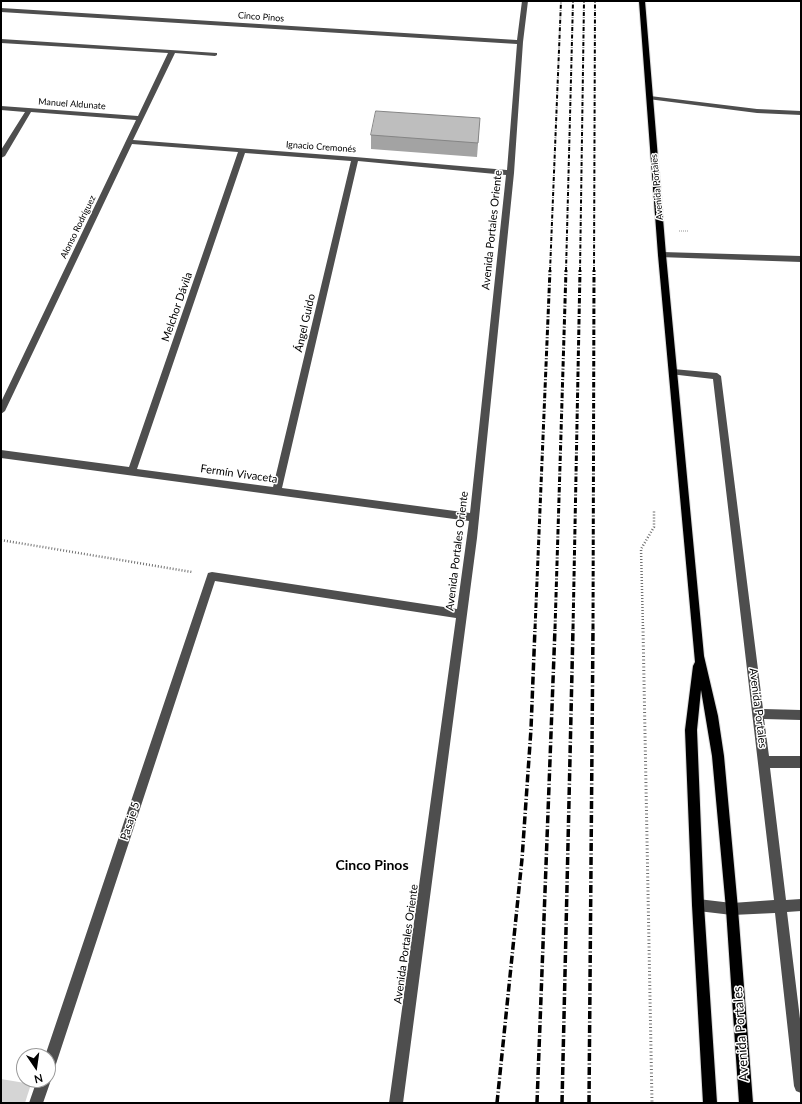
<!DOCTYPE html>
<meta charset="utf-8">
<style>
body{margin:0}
#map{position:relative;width:802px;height:1104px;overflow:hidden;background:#fff;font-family:Lato,sans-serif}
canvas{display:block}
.frame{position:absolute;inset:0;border:2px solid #000;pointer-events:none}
.north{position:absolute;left:16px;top:1048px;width:40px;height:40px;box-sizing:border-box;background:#fff;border:1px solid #999;border-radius:50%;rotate:167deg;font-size:11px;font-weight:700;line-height:16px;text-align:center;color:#000}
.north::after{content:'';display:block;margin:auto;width:14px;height:18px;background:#000;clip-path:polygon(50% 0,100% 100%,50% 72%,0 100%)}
</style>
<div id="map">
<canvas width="802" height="1104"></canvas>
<div class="frame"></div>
<div class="north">N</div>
</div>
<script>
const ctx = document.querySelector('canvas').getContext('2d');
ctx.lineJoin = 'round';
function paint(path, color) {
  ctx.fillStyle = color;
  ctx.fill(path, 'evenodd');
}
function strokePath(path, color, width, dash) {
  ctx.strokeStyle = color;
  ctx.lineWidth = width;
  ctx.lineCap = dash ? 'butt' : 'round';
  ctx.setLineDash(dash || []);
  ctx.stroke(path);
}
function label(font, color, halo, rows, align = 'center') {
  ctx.font = font + ' Lato,sans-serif';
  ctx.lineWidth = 3;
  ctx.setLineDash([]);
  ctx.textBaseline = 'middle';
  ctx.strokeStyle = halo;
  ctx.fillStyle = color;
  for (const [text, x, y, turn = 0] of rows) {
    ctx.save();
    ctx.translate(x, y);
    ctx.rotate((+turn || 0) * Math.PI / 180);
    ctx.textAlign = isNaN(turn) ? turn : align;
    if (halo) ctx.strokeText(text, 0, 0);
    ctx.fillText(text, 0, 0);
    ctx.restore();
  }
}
paint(new Path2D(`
 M1,1079L31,1084L25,1103H1Z`), '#d5d5d5');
const major = new Path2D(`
 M639,1H645L666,255L704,656L718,716L724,756L738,909L753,1103H739L726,909L712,756L701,690L697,730L704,905L717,1103H703L692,905L685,730L693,666L695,662L658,255Z`);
strokePath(major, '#dbdbdb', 2);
strokePath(new Path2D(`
 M679,231H688`), '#707070', 1.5, [0.5, 1.5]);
strokePath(new Path2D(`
 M1,540L192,572
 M643,629L641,549L654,527V511`), '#707070', 2.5, [1, 2]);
strokePath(new Path2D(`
 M643,628L652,1103`), '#707070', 3, [1, 2.5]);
paint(new Path2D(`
 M522,1H528L523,42L514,173L477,538L403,1103H389L456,618L215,581L55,1067L53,1072L48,1074V1056H45L208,573L212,572L457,609L469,521L1,458V450L129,467L238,152L132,144L5,411L1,414V402L136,120L31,112L5,156L1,158V150L25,112L1,110V106L138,116L168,53L1,43V39L217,53V55L215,56L175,53L133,140L355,157L507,170L517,44L1,12V8L517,40ZM245,153L351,161L273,487L137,469ZM358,161L506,175L470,513L282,488Z
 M650,96L757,109L801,111V115L757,113L648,99L647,98Z
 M662,252L801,256V262L659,257L658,255Z
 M673,369L717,373L721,376L763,709L801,710V720L764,719L769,756H801V768H770L786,900L801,899V911L787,912L801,1027V1093L796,1091L794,1086L775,913L732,915L698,911L694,909L692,905L694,901L698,899L732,903L774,900L713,379L670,374L669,372Z
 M48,1075L51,1080L43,1103H29L37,1080H48Z`), '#4e4e4e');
paint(major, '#000');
strokePath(new Path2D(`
 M550,271L561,1
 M566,271L573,1
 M580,271L584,1
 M594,271L595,1`), '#000', 2, [4, 1.5, 0.5, 1.5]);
strokePath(new Path2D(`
 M535,629L550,270
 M555,629L566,270
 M573,629L580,270
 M593,629L594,270`), '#000', 3, [5.5, 2, 1, 2]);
strokePath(new Path2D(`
 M497,1103L522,859L531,729L535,628
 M537,1103L555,628
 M562,1103L573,628
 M589,1103L593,628`), '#000', 3.5, [8, 2.5, 1, 2.5]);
paint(new Path2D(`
 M479,131L477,157L371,149V135Z`), '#a3a3a3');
const building = new Path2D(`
 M376,111L480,118L478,143L371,135Z`);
paint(building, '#bebebe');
strokePath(building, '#858585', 1);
label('9px', '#000', '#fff', [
 ["Cinco Pinos",261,17,4],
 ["Manuel Aldunate",72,104,4],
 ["Ignacio Cremonés",321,147,4],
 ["Avenida Portales",657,187,-95],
 ["Alonso Rodríguez",78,227,-64]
]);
label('11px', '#000', '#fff', [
 ["Avenida Portales Oriente",492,230,-84],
 ["Melchor Dávila",177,307,-71],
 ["Ángel Guido",305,323,-77],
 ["Fermín Vivaceta",239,474,8],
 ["Avenida Portales Oriente",457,551,-83],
 ["Avenida Portales",758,708,83],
 ["Pasaje 5",130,821,-72],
 ["Avenida Portales Oriente",406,944,-82]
]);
label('13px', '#000', '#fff', [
 ["Avenida Portales",741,1034,-94]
]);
label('bold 14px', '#000', '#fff', [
 ["Cinco Pinos",372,865]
]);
</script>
